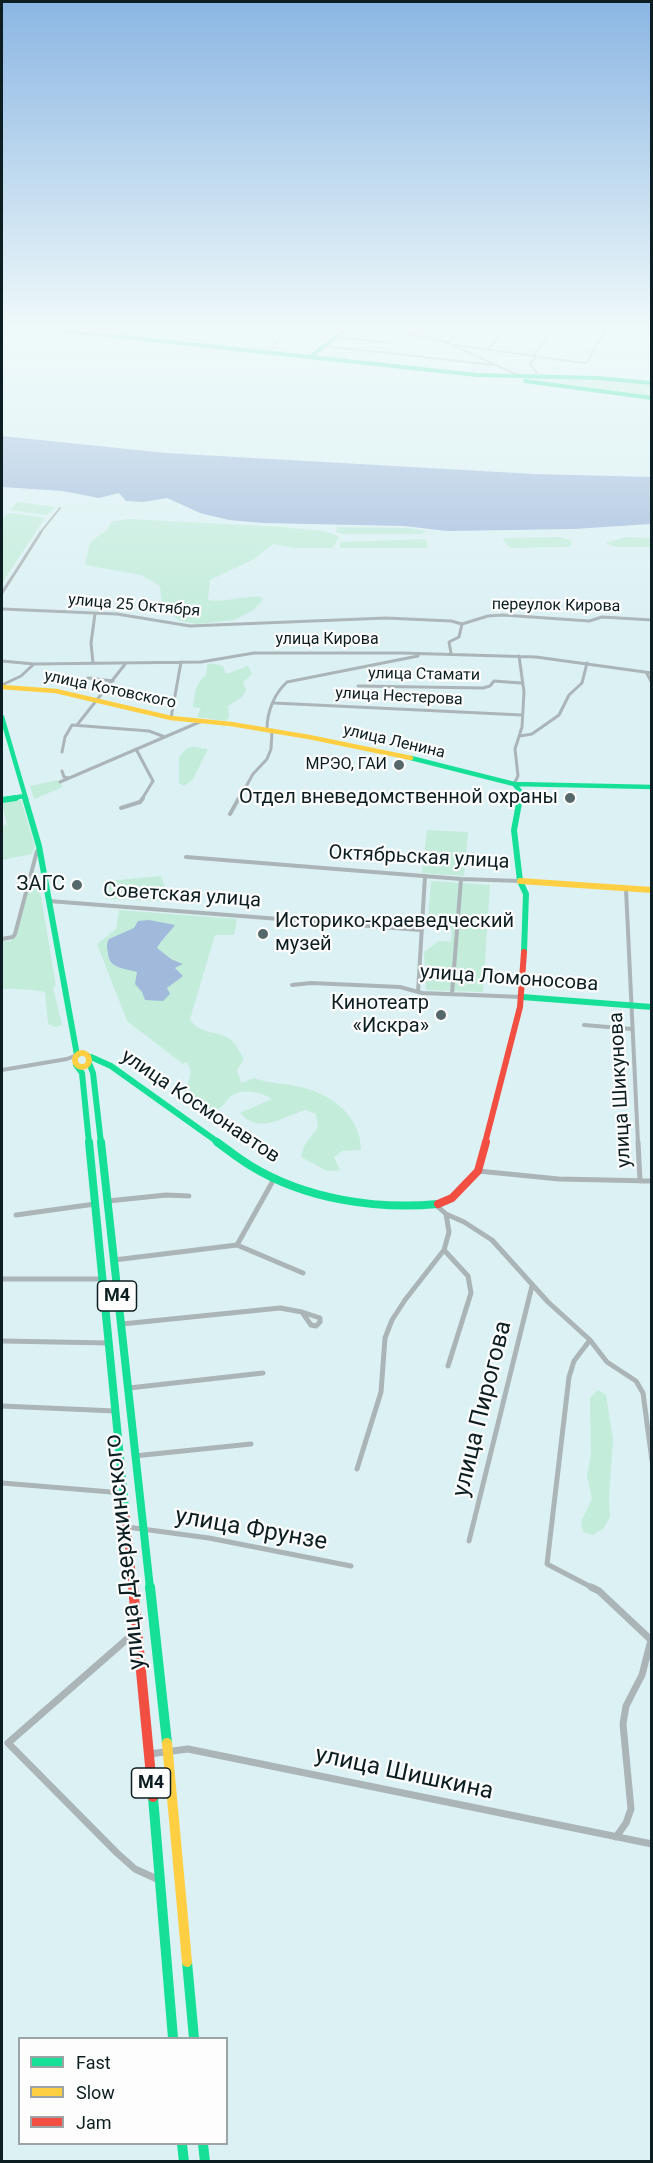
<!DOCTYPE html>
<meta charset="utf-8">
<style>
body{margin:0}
#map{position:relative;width:653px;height:2163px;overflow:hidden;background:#dcf1f4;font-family:Roboto,sans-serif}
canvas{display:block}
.frame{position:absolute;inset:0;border:3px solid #0c1e21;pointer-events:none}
.legend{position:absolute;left:18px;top:2037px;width:210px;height:108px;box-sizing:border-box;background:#fdfdfd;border:2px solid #9da4a5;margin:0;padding:8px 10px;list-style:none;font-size:18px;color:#0c1e21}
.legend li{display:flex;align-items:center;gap:12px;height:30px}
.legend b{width:30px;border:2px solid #9da4a5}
</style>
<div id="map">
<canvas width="653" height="2163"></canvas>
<div class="frame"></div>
<ul class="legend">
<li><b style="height:8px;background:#16e098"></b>Fast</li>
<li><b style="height:8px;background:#ffcf43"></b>Slow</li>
<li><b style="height:8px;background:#f24e42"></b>Jam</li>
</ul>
</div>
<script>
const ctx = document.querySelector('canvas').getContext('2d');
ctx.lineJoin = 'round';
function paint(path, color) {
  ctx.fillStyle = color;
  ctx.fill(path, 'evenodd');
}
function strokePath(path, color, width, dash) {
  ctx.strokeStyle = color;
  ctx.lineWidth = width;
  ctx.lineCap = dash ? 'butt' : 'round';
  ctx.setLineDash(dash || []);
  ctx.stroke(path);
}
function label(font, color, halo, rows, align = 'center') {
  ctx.font = font + ' Roboto,sans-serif';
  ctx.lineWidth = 4.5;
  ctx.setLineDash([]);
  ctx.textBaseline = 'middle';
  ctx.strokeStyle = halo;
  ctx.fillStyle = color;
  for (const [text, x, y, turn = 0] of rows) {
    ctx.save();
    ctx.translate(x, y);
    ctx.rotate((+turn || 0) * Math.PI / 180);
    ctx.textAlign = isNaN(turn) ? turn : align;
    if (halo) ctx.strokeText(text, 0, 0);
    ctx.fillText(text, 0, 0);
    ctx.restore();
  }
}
paint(new Path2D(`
 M534,379L601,380L651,384V397Z
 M18,502L56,507L47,515L10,510Z
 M9,513L45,518L2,583V518Z
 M128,519L285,527C304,531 321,527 339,537L333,548H294L273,544L254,559L210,580L208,600C225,603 243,595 261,597L263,600L252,611L234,620L197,624L180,621L162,607L160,586L141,575L85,565L90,542L108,529L111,522Z
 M337,527L409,528L427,531L421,534H343L336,532Z
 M560,537L570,540L572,544L568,547L511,548L503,541L504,538Z
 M627,537L649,538L651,541V547H616L605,543Z
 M426,539L427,548H340V542Z
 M210,663L223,666L226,674L248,666L252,674L243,682L246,690L242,697L228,706L229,717L226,721L197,717L201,708L193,707C194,697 196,680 206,676L207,665Z
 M194,747L208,749L193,779L184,786L179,783V757L187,748Z
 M58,780L63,787L34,799L30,786Z
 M21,800L35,846L32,854L2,860V826L7,825L2,803Z
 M427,830L468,832L464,876L422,873Z
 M33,871L37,872L56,986L53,987L62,1025L56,1027L48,1024L45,992C32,989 14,989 2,989V941H11L30,874Z
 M161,876L170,902L106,899L108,881Z
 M431,881L490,885L483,992L426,990L424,952L439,941L451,942L452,929L442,927L428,916Z
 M119,910L237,919L234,935H215L190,1019C199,1035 216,1030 230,1039C236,1043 240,1053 244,1059L237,1070L241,1083L254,1078C270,1084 288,1083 305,1088C334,1096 361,1118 361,1150L342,1151L334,1157L340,1170L327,1171L301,1157L304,1146L318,1127L316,1114L305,1110C282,1117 260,1135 240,1113L272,1099C262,1092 242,1088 231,1096C224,1102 222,1112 209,1111C200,1110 190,1097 183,1091C189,1081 195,1071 186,1062L183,1064L127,1021L97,944L116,929Z
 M598,1390L606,1395L613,1439L609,1498L610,1517L604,1528L593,1535L583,1532L581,1522L592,1499L587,1476L591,1454L590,1398Z`), '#c3ecdb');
paint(new Path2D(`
 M2,436L166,453L534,474L651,477V524L574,529L447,531L404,526L263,523L229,520L200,513L167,498L143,502L126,501L119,493L99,498L62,491L2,487Z
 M149,920L175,925C169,933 162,939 157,948L171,959L183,964L175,968L183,976L167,988L170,994L163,1001L145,1000L142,992L135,984L137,972C124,968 109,969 108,953C107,947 106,945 109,939L134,928L138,921Z`), '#a1badc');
strokePath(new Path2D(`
 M182,327L206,330L245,327
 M264,327L282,335L269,352
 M375,327L443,341L518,375
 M123,337L129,327
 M336,337L389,343
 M448,342L464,327
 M455,345L584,363L587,362L607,327
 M325,346L494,365
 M488,350L505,327
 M534,355L555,327
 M532,376L537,373L530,364L537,355
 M40,533L60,508`), '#abb5b8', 2);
strokePath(new Path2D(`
 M2,593L41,532
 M2,609L117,614L190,626L386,618L451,621L462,624L459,637L449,642L451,653
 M462,624L488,616L503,615L589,621L602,617L652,620
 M2,661L34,664L201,662L254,653H401L536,657L652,673
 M93,663L91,643L95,614
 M646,672L652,683
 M88,678L113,681
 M2,685L21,676L34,664
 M358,686L483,688L490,686L494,681L521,683
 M274,703L522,715
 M171,718L181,662
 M77,725L126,663
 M267,729C267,712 274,694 287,682L418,656
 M520,736L532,734L559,715L569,695L582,683L587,663
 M136,749L153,781L142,799
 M62,752L65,737L72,725L149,731L165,737
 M62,771L64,777L69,778
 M60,782L202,721
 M514,784L518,776L515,749L522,727L524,692L519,656
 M239,799L253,774L267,759L271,749L272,730`), '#abb5b8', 3);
strokePath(new Path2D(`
 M121,808L140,802L143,798
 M230,814L239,798
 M186,857L461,879L520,881
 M626,889L638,1143
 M49,901L420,930
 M2,939L13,937L15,934L37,851
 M292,985L311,983L400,987L422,993L522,997
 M418,992L425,876
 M452,994L461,879
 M584,1025L632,1029
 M2,1070L67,1059L77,1055`), '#abb5b8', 4);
strokePath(new Path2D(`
 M638,1142L640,1181
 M478,1171L559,1179L652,1181
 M108,1201L166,1195L189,1196
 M436,1205L446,1214L464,1222L492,1240L548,1302L590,1340L607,1362L636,1381L643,1393L652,1461
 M16,1215L95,1204
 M237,1245L303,1273
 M444,1250L468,1276L471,1293L448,1366
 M114,1260L237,1245L274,1179
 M2,1279H102
 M302,1312L320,1318V1322L316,1326L311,1325Z
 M122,1324L280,1308L302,1312
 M590,1340L574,1361L569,1377L547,1564L593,1588
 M2,1341L109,1343
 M129,1388L263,1373
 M2,1406L115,1411
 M134,1456L251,1444
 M357,1469L381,1392L385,1338L392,1320L405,1300L444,1250L449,1232L446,1214
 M2,1483L123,1493
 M127,1527L209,1538L351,1566
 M469,1541L532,1286`), '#abb5b8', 5);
strokePath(new Path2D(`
 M591,1587L599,1591L651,1640
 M134,1633L8,1743L117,1853L135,1869L157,1879
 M149,1754L188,1749L652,1844
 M616,1837L626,1823L631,1809L623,1724L626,1706L642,1675L651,1640`), '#abb5b8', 7);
strokePath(new Path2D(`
 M30,327L477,375L597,378L652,383
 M311,356L350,327
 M525,381L652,398`), '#16e098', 4);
strokePath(new Path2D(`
 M2,717L26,799
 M411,758L514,784L652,787
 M514,784L521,792L520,799
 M7,799L24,796`), '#16e098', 4.5);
strokePath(new Path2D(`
 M25,798L39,846L77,1055
 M520,798L514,830L520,881L526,894L524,952
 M2,800L16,798
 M522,997L652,1007
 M91,1057L111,1066L219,1143
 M89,1063L93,1073L101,1143
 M76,1065L82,1073L89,1143`), '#16e098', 6);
strokePath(new Path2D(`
 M89,1142L125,1509
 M101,1142L150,1588
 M217,1142C228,1150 239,1159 251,1166C305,1199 376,1210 438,1204`), '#16e098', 8);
strokePath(new Path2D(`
 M150,1587L167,1743
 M153,1797L173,2038
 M187,1962L194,2038
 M182,2144L184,2162
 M203,2144L205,2162`), '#16e098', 10);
strokePath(new Path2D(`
 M2,687L56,691L171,718L231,724L309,737L411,758`), '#ffcf43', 4.5);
strokePath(new Path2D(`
 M520,881L652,890
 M75 1060a7 7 0 1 1 14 0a7 7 0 1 1-14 0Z`), '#ffcf43', 6);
strokePath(new Path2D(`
 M167,1743L187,1962`), '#ffcf43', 10);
strokePath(new Path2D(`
 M485,1143L520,1007L524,952`), '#f24e42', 6);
strokePath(new Path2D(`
 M438,1204L452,1198L478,1171L486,1142
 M125,1509L133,1588`), '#f24e42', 8);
strokePath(new Path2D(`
 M133,1587L153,1797`), '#f24e42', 10);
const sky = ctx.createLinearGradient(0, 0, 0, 629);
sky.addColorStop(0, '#8bb6e3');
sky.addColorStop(0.52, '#eff9fa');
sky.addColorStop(1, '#eff9fa00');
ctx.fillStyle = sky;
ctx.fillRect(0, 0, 653, 629);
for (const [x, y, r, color] of [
 [399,765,6,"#55686b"],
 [570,798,6,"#55686b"],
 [77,885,6,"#55686b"],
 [263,934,6,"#55686b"],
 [441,1015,6,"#55686b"]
]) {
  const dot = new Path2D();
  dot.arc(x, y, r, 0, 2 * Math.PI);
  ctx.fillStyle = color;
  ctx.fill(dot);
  strokePath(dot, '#fdfdfd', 2);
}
label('16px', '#0c1e21', '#fdfdfd', [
 ["улица 25 Октября",134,606,5],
 ["переулок Кирова",556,606,1],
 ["улица Кирова",327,640],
 ["улица Стамати",424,675,1],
 ["улица Котовского",110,690,12],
 ["улица Нестерова",399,697,3],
 ["улица Ленина",394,742,13]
]);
label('16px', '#0c1e21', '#fdfdfd', [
 ["МРЭО, ГАИ",387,765]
], 'right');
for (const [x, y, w] of [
 [117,1296,39],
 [151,1783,39]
]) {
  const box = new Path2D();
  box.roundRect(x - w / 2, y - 15, w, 30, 4.5);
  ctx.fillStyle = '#fdfdfd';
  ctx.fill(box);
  strokePath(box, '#0c1e21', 1.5);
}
label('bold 18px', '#0c1e21', null, [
 ["M4",117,1296],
 ["M4",151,1783]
]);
label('20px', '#0c1e21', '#fdfdfd', [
 ["Отдел вневедомственной охраны",558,798],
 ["ЗАГС",65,885],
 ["Историко-краеведческий",275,922,"left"],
 ["музей",275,945,"left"],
 ["Кинотеатр",429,1004],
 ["«Искра»",429,1027]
], 'right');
label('20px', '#0c1e21', '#fdfdfd', [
 ["Октябрьская улица",419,858,3],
 ["Советская улица",182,896,4],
 ["улица Ломоносова",509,979,4],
 ["улица Шикунова",621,1090,-93],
 ["улица Космонавтов",200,1107,34]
]);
label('24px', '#0c1e21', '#fdfdfd', [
 ["улица Пирогова",483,1409,-76],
 ["улица Фрунзе",251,1530,10],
 ["улица Дзержинского",126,1552,-96],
 ["улица Шишкина",404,1774,12]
]);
</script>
